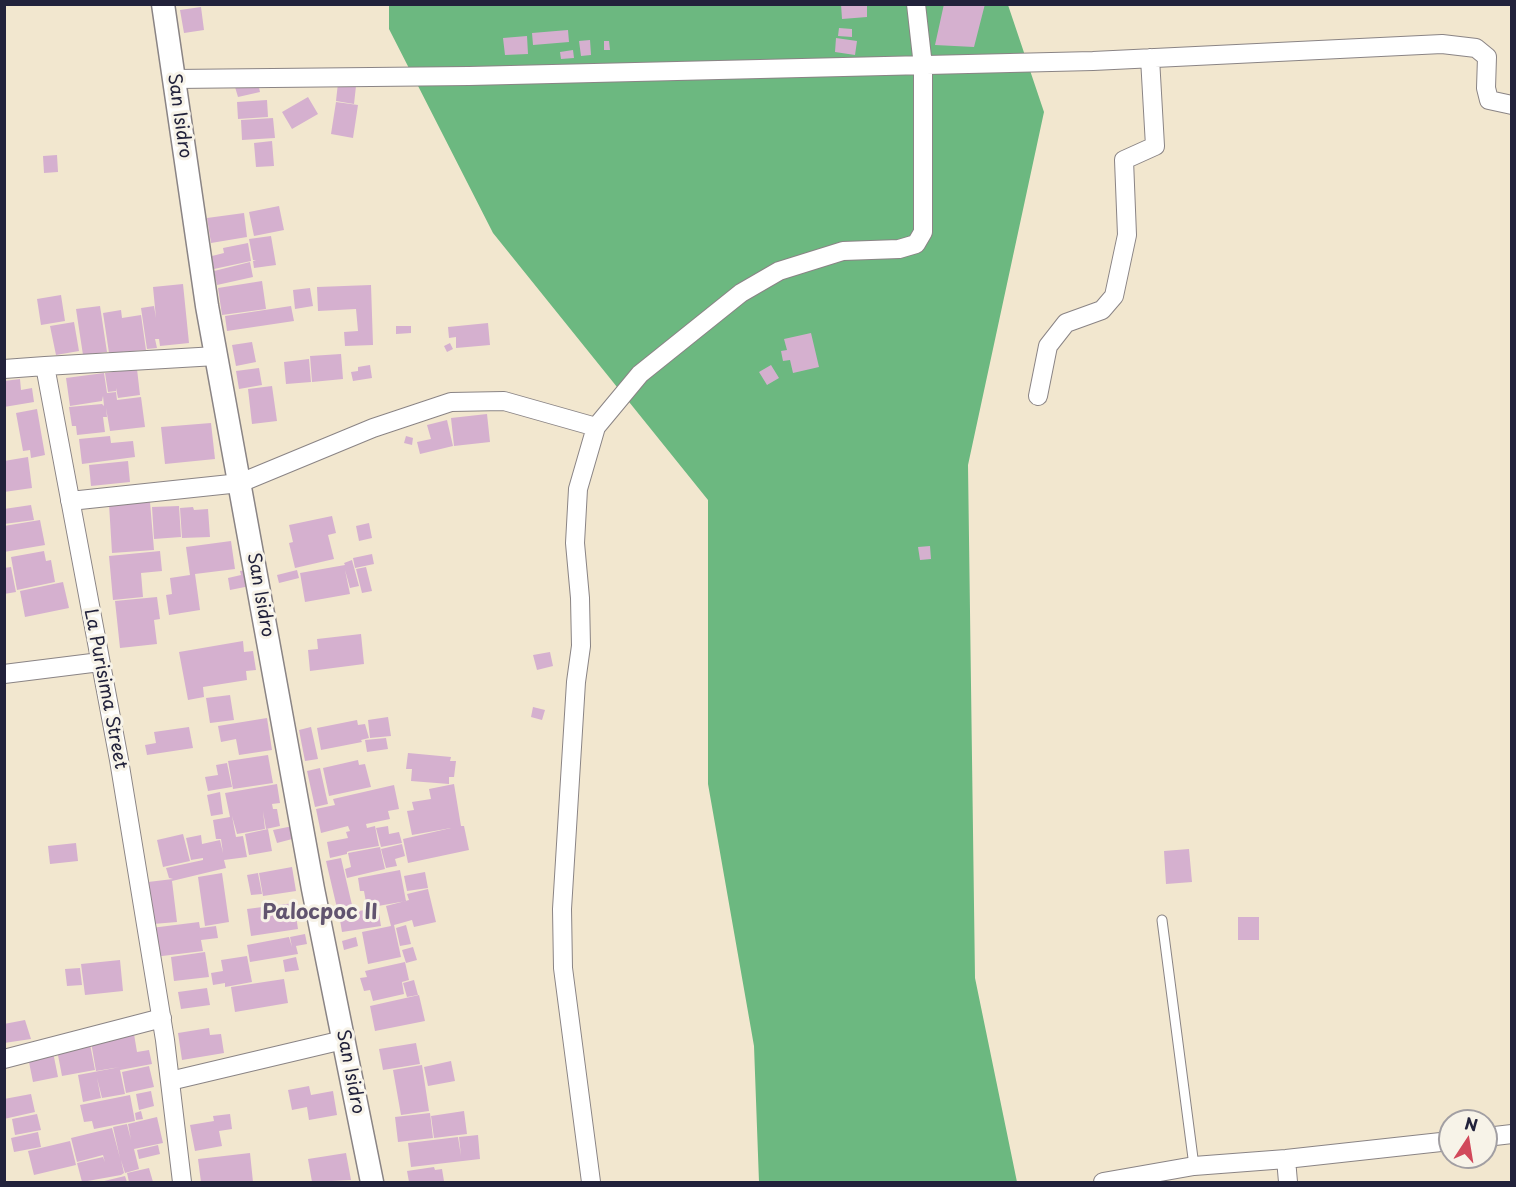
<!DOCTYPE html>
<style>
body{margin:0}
#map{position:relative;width:1516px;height:1187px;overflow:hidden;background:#f2e7cf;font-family:"Playpen Sans",sans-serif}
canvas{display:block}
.frame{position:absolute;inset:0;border:6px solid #22223b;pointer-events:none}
.north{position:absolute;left:1438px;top:1109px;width:60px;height:60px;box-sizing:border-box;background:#f7f3e8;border:2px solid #a29fa3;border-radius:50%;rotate:12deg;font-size:16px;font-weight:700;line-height:24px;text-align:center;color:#22223b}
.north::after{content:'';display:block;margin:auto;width:21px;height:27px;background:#d1495b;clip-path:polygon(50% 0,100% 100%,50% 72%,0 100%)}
</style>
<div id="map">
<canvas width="1516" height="1187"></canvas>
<div class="frame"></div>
<div class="north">N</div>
</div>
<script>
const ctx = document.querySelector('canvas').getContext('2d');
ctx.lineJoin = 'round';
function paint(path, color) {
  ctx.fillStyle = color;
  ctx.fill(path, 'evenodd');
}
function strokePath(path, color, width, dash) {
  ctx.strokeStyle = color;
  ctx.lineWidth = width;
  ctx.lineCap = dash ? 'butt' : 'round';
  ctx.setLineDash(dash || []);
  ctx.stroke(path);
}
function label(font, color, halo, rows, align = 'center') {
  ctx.font = font + ' "Playpen Sans",sans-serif';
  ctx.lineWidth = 6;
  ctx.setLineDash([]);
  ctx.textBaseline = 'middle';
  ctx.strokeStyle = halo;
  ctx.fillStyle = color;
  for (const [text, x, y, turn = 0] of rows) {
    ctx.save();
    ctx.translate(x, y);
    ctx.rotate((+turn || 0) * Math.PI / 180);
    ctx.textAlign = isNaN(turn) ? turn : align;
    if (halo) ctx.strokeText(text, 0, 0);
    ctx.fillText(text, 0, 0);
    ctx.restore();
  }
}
paint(new Path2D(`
 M389,4L1008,5L1044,112L968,465L975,978L1017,1182H759L754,1046L708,784V500L493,233L389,29Z`), '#6cb880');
paint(new Path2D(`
 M841,4H867V17L842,19Z
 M944,4H985L974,47L935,45Z
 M201,7L204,30L184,33L180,10Z
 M839,28L852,29V37L838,36Z
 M568,30L569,42L533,45L532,33Z
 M527,36L528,54L505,55L503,38Z
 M836,38L857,41L855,55L835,52Z
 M590,40L591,55L581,56L579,41Z
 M604,41H609L610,50H604Z
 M573,50L574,58L561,59L560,52Z
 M258,83L260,92L238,97L235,87Z
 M338,83L356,86L354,104L336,101Z
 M308,97L318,114L292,129L282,112Z
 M267,100L268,117L238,119L237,102Z
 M336,102L358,105L353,138L331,134Z
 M273,118L275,138L242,140L241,120Z
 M272,141L274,166L256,167L254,143Z
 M57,155L58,172L44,173L43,156Z
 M279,206L284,230L254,236L249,212Z
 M244,213L247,237L211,243L207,218Z
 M271,236L276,265L254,268L253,261H256L253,260L249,239Z
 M248,243L251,261L214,269L212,256L224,253L223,248Z
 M250,262L253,277L217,285L214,271Z
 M262,281L266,309L222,315L218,288Z
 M183,284L189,343L160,346L159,339H155L157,348L147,349L141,308L154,306L156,318L153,287Z
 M371,285L373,345L345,346L344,332L358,331L356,309L318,311L317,287Z
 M310,288L313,306L295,309L293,290Z
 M61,295L65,321L41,325L37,299Z
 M100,306L107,352L83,355L76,309Z
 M291,306L294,321L227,331L225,316Z
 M121,310L122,318L141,315L146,350L109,353L103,313Z
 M74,322L79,351L56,355L50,326Z
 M488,323L490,345L456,348V337L449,338L448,327Z
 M396,326H411V333L396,334Z
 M811,333L819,367L793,373L790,360L783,361L781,351L787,350L784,339Z
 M252,342L256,362L236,366L232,345Z
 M450,343L453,349L447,352L444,346Z
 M341,354L343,379L312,382L310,356Z
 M309,359L311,382L286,384L284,362Z
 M370,365L372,378L353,381L351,372L358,371V367Z
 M771,365L779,378L767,385L759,372Z
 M259,368L262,385L239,389L236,371Z
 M137,369L140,395L118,398L116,388V391L108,392L105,373Z
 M104,373L107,393L116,392L117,400L141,397L145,427L110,431L106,408L107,417H103L105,432L77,435L76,426H72L69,407L102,404L104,406L103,396L102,401L70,406L66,378Z
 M20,379L21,390L32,388L34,402L4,407V381Z
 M272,386L277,421L252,424L248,389Z
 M37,409L45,455L31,458L30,450L23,451L16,413Z
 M487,414L490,442L454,446L451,418Z
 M447,420L453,446L420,454L417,442L431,439L427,425Z
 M211,423L215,459L165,464L161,427Z
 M110,436L111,443L133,441L135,457L82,464L79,439Z
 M406,436L413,438L412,445L404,443Z
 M28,457L32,488L4,492V461Z
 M128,461L130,482L91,486L89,465Z
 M150,502L154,550L112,553L109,504Z
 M31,505L34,520L4,524V509Z
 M179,506L181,537L154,539L152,507Z
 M193,507L194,510L208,509L210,537L182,538L180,508Z
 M332,516L336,533L328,535L334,559L295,568L289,543L293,542L289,525Z
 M40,520L45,545L4,552V526Z
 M369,523L372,538L359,541L356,526Z
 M231,541L235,569L195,574L200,610L169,615L166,595L172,594L170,578L190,575L186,547Z
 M930,546L931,559L920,560L918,547Z
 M44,551L46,561L51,560L55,582L17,590L11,557Z
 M160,551L162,571L141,573L143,597L113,600L109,556Z
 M372,554L374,564L355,568L353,558Z
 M352,560L359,586L350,588L345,570L350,594L305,602L300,573L345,565L344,563Z
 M11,567L16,592L4,594V568Z
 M366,567L372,591L362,593L356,569Z
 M248,570L250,586L230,590L228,578L241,575L240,571Z
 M297,570L299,578L279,583L277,575Z
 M63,582L69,608L25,617L20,591Z
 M157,597L160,619L154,620L157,644L120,648L115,601Z
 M361,634L364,664L310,671L308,650L318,649L317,639Z
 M243,641L244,652L253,651L256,670L246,671L247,680L203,687L204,697L188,700L179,652Z
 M550,652L553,666L537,670L533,655Z
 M230,695L234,720L210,723L206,698Z
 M533,707L545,710L542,720L531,717Z
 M388,717L391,736L370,738L368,720Z
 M267,718L272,750L239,755L236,739L221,742L218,726Z
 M357,720L358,725L365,724L369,738L361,740L362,742L321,750L317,728Z
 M189,727L193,748L147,755L145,745L156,743L154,732Z
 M311,727L318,759L305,761L299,730Z
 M386,738L388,749L367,752L365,740Z
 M408,753L451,757L450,761H456L454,777H449V784L411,781L412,769H406Z
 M268,755L273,783L233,789L228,761Z
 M358,760L359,765L365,764L371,787L329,796L323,768Z
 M227,763L232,787L208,791L205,777L218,775L216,765Z
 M320,768L328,804L315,807L307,771Z
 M277,784L280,803L272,804L273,809H277L280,826L266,829L263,811L265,829L237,834L232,816L236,837L243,836L247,857L224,860L226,868L172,881L177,922L153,924L148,882L173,879L169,878L166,868L203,860V858L191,860L186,838L201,835L202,844L220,840L223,853L221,839H216L213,820L230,817L225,793Z
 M454,784L461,826H464L469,850L408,863L403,839L451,828L412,835L407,811L414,810L412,802L431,799L429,789Z
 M394,785L399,809L388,811L390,819L366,824L367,828L375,826L379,846L350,851L347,852V854L330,858L327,842L348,838L346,832L350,831L348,826L321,833L316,809L335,805L333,799Z
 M220,792L223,814L211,816L207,795Z
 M293,826L296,838L277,843L273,830Z
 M388,826L389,834L399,832L402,843L381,847L376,828Z
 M268,829L272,851L249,855L245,834Z
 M183,834L190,861L163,867L157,840Z
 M76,843L78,861L50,864L48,846Z
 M402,844L405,856L395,859L397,866L386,868L381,849Z
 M380,847L385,869L347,878L345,869L351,867L348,853Z
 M1189,849L1192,882L1166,884L1164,851Z
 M341,858L352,905L337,908L326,861Z
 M292,867L296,891L263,896L259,873Z
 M400,870L406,901L367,908L364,891H360L358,878Z
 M425,872L428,888L407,891L404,876Z
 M222,873L229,922L205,926L198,877Z
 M258,873L262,894L251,895L247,875Z
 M428,889L436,922L414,927L412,920L394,925L401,957L368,964L362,932L391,926L386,906L409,900L407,894Z
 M294,903L298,929L251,936L247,909Z
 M378,908L381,926L342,932L339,914Z
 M1238,917H1259V940H1238Z
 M199,922L200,928L216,926L218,938L201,940L203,951L154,957L151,928Z
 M406,925L411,944L400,946L396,928Z
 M305,934L307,944L296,946L298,954L250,962L247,945L289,937L292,947L290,937Z
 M356,937L358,946L344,950L342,941Z
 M413,947L417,960L406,963L402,950Z
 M205,952L209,977L174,981L171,957Z
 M247,956L252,982L225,987V983L213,985L211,973L223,971L221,960Z
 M296,957L299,970L285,972L283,960Z
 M120,960L123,991L85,995L81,964Z
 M405,962L409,980L402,982L404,994L373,1001L370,990L364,991L360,978L367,977L365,971Z
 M80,968L82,985L67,986L65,969Z
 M284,979L288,1003L235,1012L231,987Z
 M414,980L418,995L407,997L403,983Z
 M207,988L210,1005L181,1009L178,992Z
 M419,995L425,1021L375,1031L370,1006Z
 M25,1020L31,1039L4,1043V1024Z
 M209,1028L210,1035L221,1034L224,1053L182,1060L178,1033Z
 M134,1034L137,1052L149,1050L152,1064L120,1070L125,1094L102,1098L97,1078L101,1098L83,1102L78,1075L120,1067L96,1071L91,1042Z
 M416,1043L420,1064L383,1070L379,1049Z
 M90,1044L95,1070L62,1076L57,1050Z
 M53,1052L58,1077L33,1082L28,1057Z
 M451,1061L455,1081L428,1086L424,1067Z
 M422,1065L429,1111L401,1115L393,1070Z
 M149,1066L154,1087L126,1093L122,1072Z
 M309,1086L311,1095L333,1091L337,1115L309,1120L307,1107L292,1110L288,1090Z
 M151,1091L154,1106L139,1110L136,1094Z
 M31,1094L35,1112L4,1119V1099Z
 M130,1095L135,1121L94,1129L92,1121L84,1122L80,1105Z
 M141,1111L143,1119L136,1120L135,1113Z
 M464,1111L467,1134L434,1138L431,1116Z
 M430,1113L433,1138L398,1142L395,1117Z
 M37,1114L41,1130L15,1135L12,1119Z
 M230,1114L232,1129L219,1131L222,1146L195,1151L190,1125L214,1121L213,1116Z
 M157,1117L163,1143L134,1149L139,1169L125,1173L121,1160L124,1173L121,1175L82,1182L77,1163L103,1157L105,1162L103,1155L77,1162L71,1138L112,1128L120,1158L113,1127L127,1124L131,1140L128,1124Z
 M38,1132L41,1147L14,1152L11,1138Z
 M478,1135L480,1159L411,1167L408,1143L458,1137L461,1156L459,1137Z
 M70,1141L76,1165L34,1175L28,1151Z
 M158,1145L160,1154L139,1159L137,1150Z
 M250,1153L253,1182H201L198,1159Z
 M346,1153L351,1180L312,1182L308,1159Z
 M434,1167L435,1170L442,1169L444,1181L409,1182L407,1171Z
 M149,1168L153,1182H129L127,1173Z
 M125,1176L127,1182H100Z`), '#d5b0cf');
const service = new Path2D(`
 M1162,920L1194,1166`);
const minor = new Path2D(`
 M174,79L469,76L1093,61L1442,44L1476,48L1487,57L1486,88L1489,100L1512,105
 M4,369L45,366
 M1038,396L1048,346L1066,323L1102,310L1114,296L1127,235L1124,160L1155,146L1150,58
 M70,501L240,483L373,428L451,402L504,401L596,427
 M4,674L100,662
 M4,1059L162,1018
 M170,1081L343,1040
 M1486,1137L1512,1134
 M1286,1159L1288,1182
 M182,1182L165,1040L119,760L45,366L216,356
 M591,1182L563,968L562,909L576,682L581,646L580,598L575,543L578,489L596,427L640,374L741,293L779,271L843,251L899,249L916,244L923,232V66L916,4
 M1103,1182L1194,1166L1286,1159L1450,1141`);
const tertiary = new Path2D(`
 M163,4L207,306L313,889L372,1182`);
strokePath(service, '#8a8485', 11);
strokePath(minor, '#8a8485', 20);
strokePath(tertiary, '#8a8485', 25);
strokePath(service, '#fff', 9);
strokePath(minor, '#fff', 18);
strokePath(tertiary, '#fff', 22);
label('18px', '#22223b', '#f7f3e8', [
 ["San Isidro",179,116,82],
 ["San Isidro",260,595,80],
 ["La Purisima Street",105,689,79],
 ["San Isidro",350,1072,79]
]);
label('bold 21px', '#61546f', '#f7f3e8', [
 ["Palocpoc II",320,913]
]);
</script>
